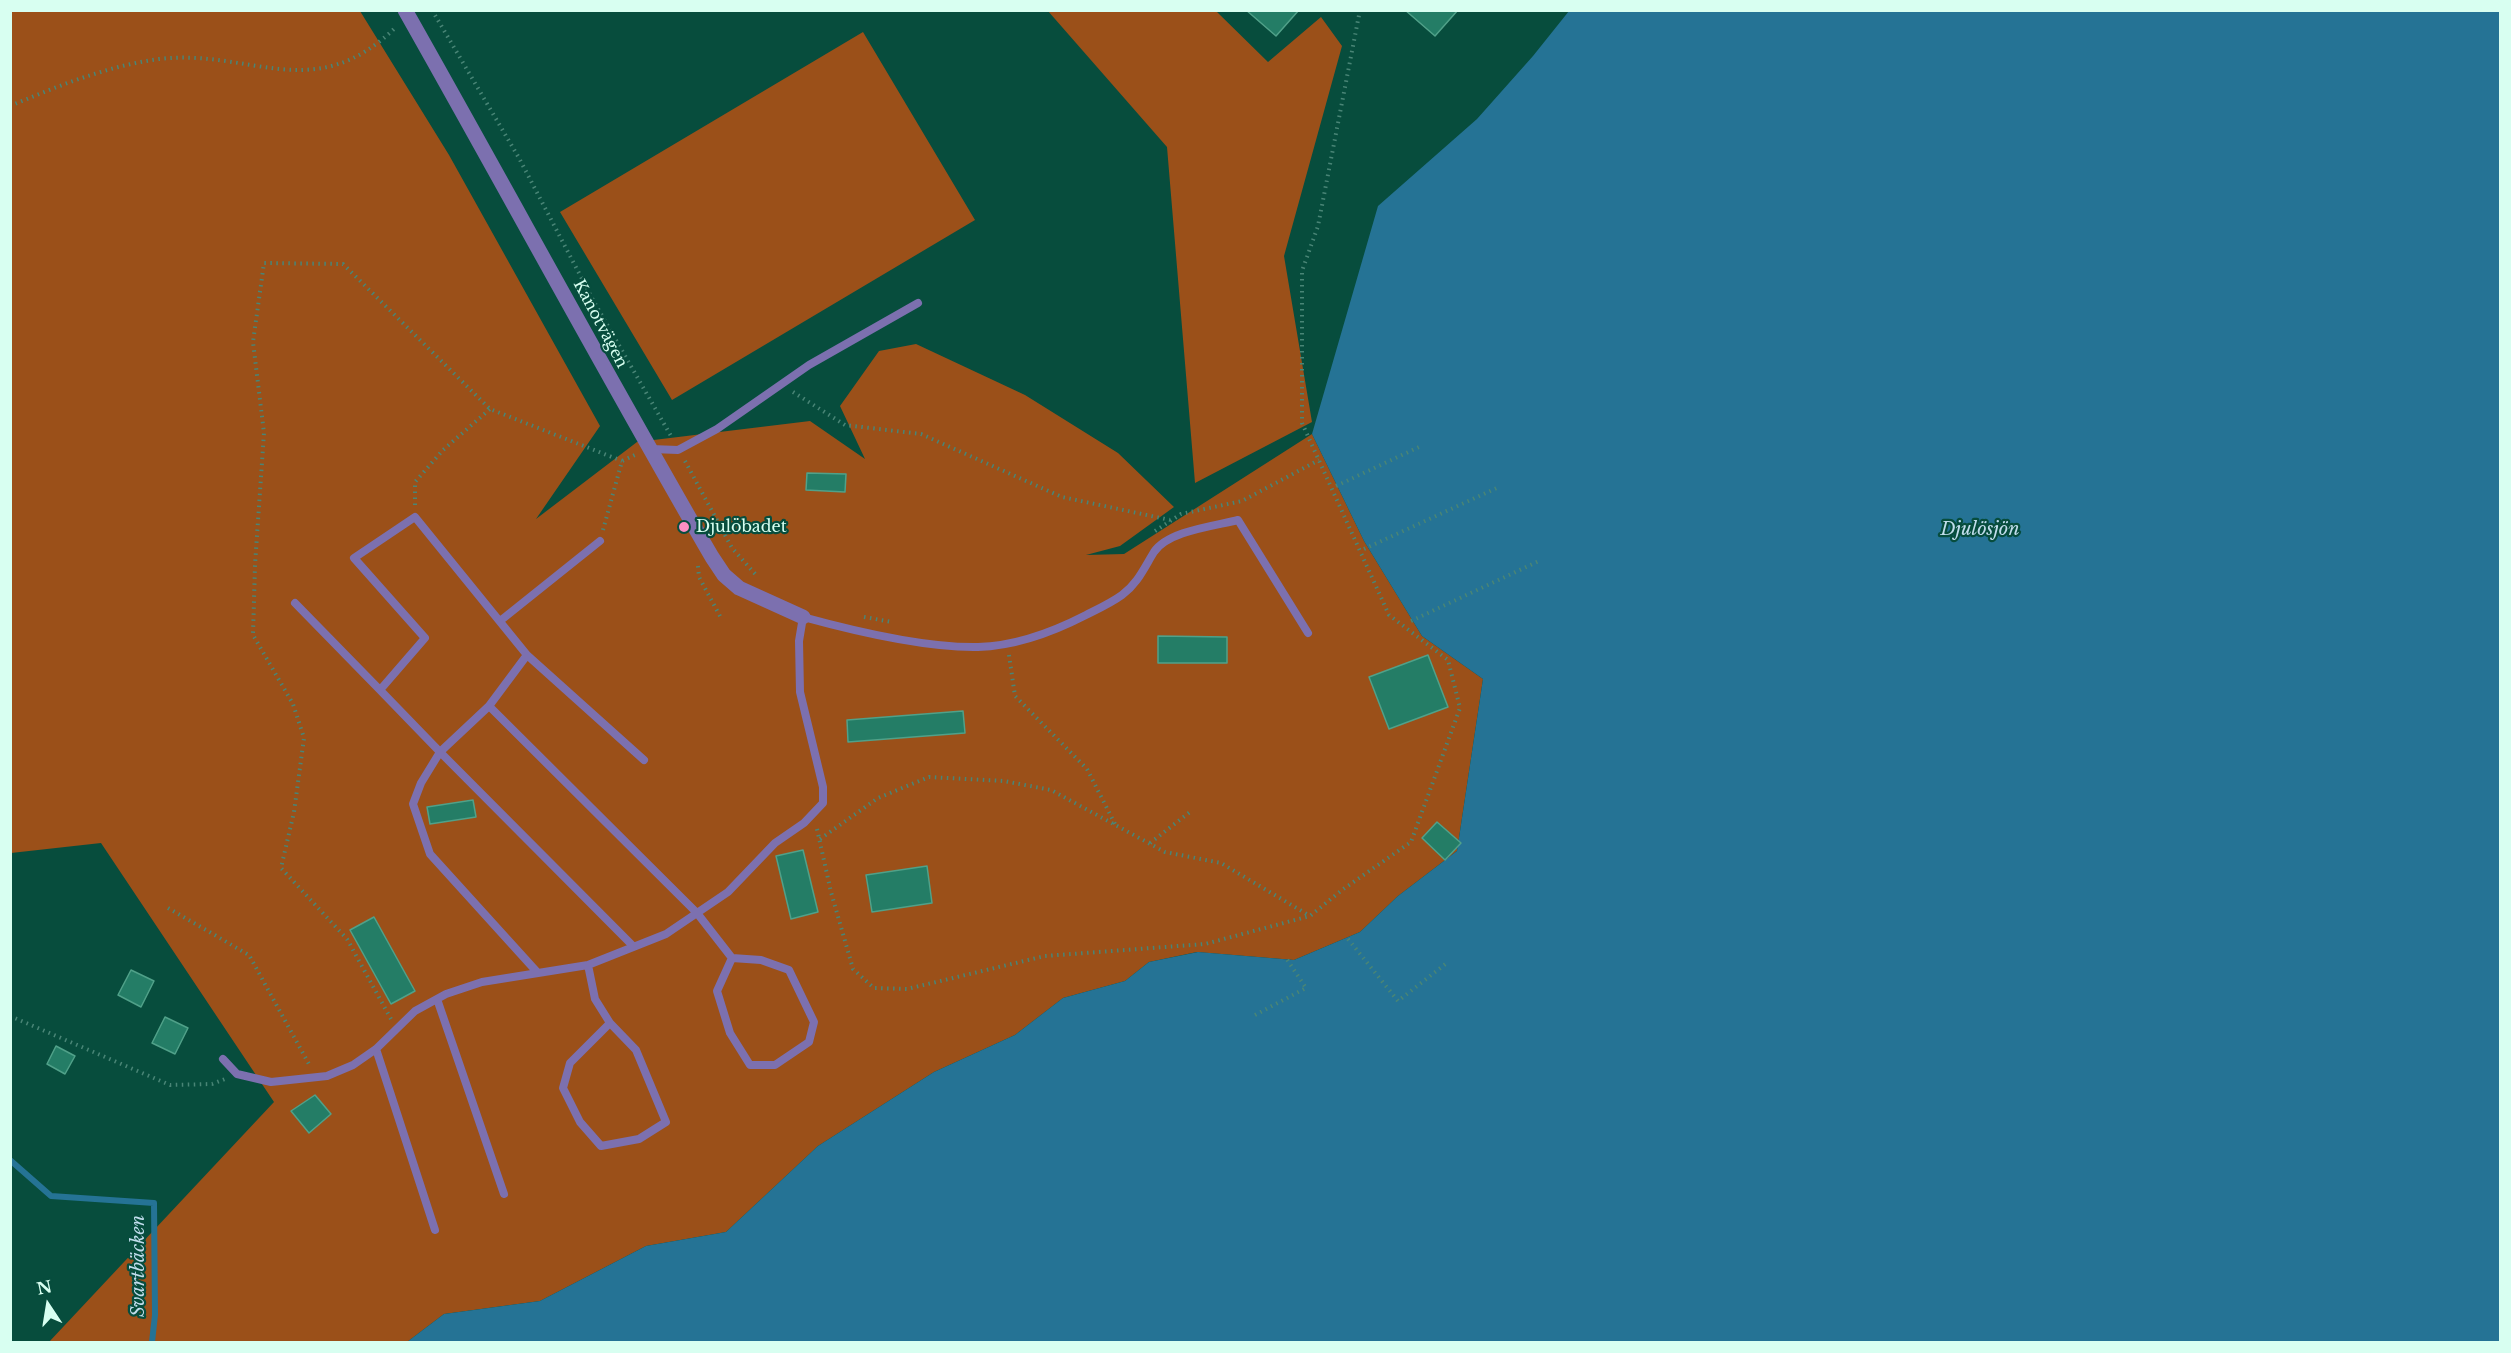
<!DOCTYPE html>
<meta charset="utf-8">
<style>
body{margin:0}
#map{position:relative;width:2511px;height:1353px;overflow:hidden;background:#074d3d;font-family:"Libre Baskerville",serif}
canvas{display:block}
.frame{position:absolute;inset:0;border:12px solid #d8fff1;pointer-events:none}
.north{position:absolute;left:18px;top:1275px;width:60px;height:60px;-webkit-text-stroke:4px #074d3d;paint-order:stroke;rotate:348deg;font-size:16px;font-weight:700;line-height:24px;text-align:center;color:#d8fff1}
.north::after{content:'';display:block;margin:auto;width:21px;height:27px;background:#d8fff1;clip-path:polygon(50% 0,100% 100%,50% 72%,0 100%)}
</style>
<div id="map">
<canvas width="2511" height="1353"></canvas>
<div class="frame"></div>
<div class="north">N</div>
</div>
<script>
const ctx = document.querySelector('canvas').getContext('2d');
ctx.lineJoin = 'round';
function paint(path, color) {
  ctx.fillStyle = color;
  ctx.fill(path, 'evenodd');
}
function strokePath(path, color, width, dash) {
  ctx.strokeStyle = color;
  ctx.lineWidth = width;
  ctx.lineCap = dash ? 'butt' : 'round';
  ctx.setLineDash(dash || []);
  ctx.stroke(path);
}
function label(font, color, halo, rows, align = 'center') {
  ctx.font = font + ' "Libre Baskerville",serif';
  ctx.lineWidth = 4.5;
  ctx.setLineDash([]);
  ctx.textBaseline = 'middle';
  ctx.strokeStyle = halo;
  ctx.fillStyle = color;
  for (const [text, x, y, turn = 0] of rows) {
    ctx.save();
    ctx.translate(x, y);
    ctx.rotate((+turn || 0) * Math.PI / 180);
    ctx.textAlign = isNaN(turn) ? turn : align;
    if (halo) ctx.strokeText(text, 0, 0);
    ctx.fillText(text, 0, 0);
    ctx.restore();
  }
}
paint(new Path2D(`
 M10,11H360L449,155L600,426L536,519L637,442L810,421L865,459L840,406L879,351L916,344L1025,395L1118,453L1174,507L1120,546L1086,555L1124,554L1312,434L1364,541L1422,636L1483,679L1457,851L1398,896L1360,932L1294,960L1197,952L1149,962L1125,981L1063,998L1015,1035L934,1072L818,1146L726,1232L646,1246L540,1301L444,1314L407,1342H49L274,1102L101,843L11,853Z
 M1048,11H1216L1268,62L1321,17L1342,46L1284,256L1312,422L1195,483L1167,147Z
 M863,32L975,220L672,400L560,212Z`), '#9b5019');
paint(new Path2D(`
 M1569,11H2500V1342H407L444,1314L540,1301L646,1246L726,1232L818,1146L934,1072L1015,1035L1063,998L1125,981L1149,962L1198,952L1294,960L1360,932L1398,896L1457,851L1483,679L1422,636L1364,541L1312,434L1378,206L1477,119L1533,56Z`), '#257395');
strokePath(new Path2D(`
 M10,1160L51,1196L154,1203L155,1315L152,1342`), '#257395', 6);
const building = new Path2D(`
 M1246,10H1299L1276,36Z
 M1405,10H1458L1435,36Z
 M807,473L846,474L845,492L806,490Z
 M1158,636L1227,637V663H1158Z
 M1428,655L1448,707L1389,729L1369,677Z
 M963,711L965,733L848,742L847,720Z
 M473,800L476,817L430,824L427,807Z
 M1437,822L1461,843L1445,860L1422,838Z
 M803,850L818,912L791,919L776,856Z
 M927,866L932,903L872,912L866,875Z
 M374,917L415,991L391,1004L350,930Z
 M131,970L154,981L141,1007L118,995Z
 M165,1017L188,1028L175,1054L152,1043Z
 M56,1046L75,1056L65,1074L47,1064Z
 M315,1095L331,1114L309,1133L291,1111Z`);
paint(building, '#247d66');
strokePath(building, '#50a189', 1.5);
strokePath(new Path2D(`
 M432,10L519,158L593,300L671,436
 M10,106C58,86 107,66 159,59C251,48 314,108 397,26
 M793,392L845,425L921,434L1062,497L1170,520
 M685,461L732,548L757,576
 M1336,486L1419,447
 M415,505V482L443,450L490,409
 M603,530L622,461L635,455
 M1155,531L1181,514L1242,501L1319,460
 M1364,549L1499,487
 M698,566L699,577L721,618
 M864,617L892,622
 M1411,621L1539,561
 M1009,655L1015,696L1087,769L1115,824
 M817,829L831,892L853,969L874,988L907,989L1045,956L1205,944L1310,916L1342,890L1411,842L1460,708L1448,660L1389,615L1302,423V271L1318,226L1360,10
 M820,839L878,798L929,777L1004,781L1051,790L1165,852L1221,863L1310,916
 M1150,843L1190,812
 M168,908L249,955L310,1066
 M1348,939L1398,1001L1448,962
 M1255,1015L1306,988L1286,958
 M10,1016L170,1085L212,1084L225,1079
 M391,1019L347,939L281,868L294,812L304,738L293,704L253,635L255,565L264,433L253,342L264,263L343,264L490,409L622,461`), '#498576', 4, [1.5, 4.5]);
strokePath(new Path2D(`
 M651,449L678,450L717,429L809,365L918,303
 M295,603L380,690
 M500,621L600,541
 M527,655L415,517L354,558L425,638L380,690L440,752L421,783L413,804L430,854L537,972
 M489,706L440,752L633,946
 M644,760L527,655L489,706L697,913L732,958L761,960L789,970L814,1022L809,1042L775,1065H750L730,1033L717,991L732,958
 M588,965L595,999L610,1023L570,1063L563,1088L580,1122L601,1146L639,1139L666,1122L636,1050L610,1023
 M437,999L504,1194
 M376,1049L435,1230
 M223,1059L237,1074L271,1082L327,1076L353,1065L376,1049L415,1011L446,994L482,982L588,965L666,934L728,892L775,843L804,823L823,803V787L800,692L799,641L803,617C854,631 925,648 978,647C1015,646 1053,632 1086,615C1098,609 1111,603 1122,595C1138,583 1144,568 1154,552C1168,531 1214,526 1238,520L1308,633`), '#7c70af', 8);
strokePath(new Path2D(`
 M405,10C508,192 607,376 712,557L724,575L739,588L803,617`), '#7c70af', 15);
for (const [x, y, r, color] of [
 [684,527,6,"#fc8fc2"]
]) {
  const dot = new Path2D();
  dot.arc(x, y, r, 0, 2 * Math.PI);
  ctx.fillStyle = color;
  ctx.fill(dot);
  strokePath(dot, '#074d3d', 2);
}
label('16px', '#d8fff1', '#074d3d', [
 ["Kanotvägen",600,324,62]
]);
label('16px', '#d8fff1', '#074d3d', [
 ["Djulöbadet",696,527]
], 'left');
label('italic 18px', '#c1ddec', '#074d3d', [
 ["Djulösjön",1980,530],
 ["Svartbäcken",139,1266,-90]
]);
</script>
